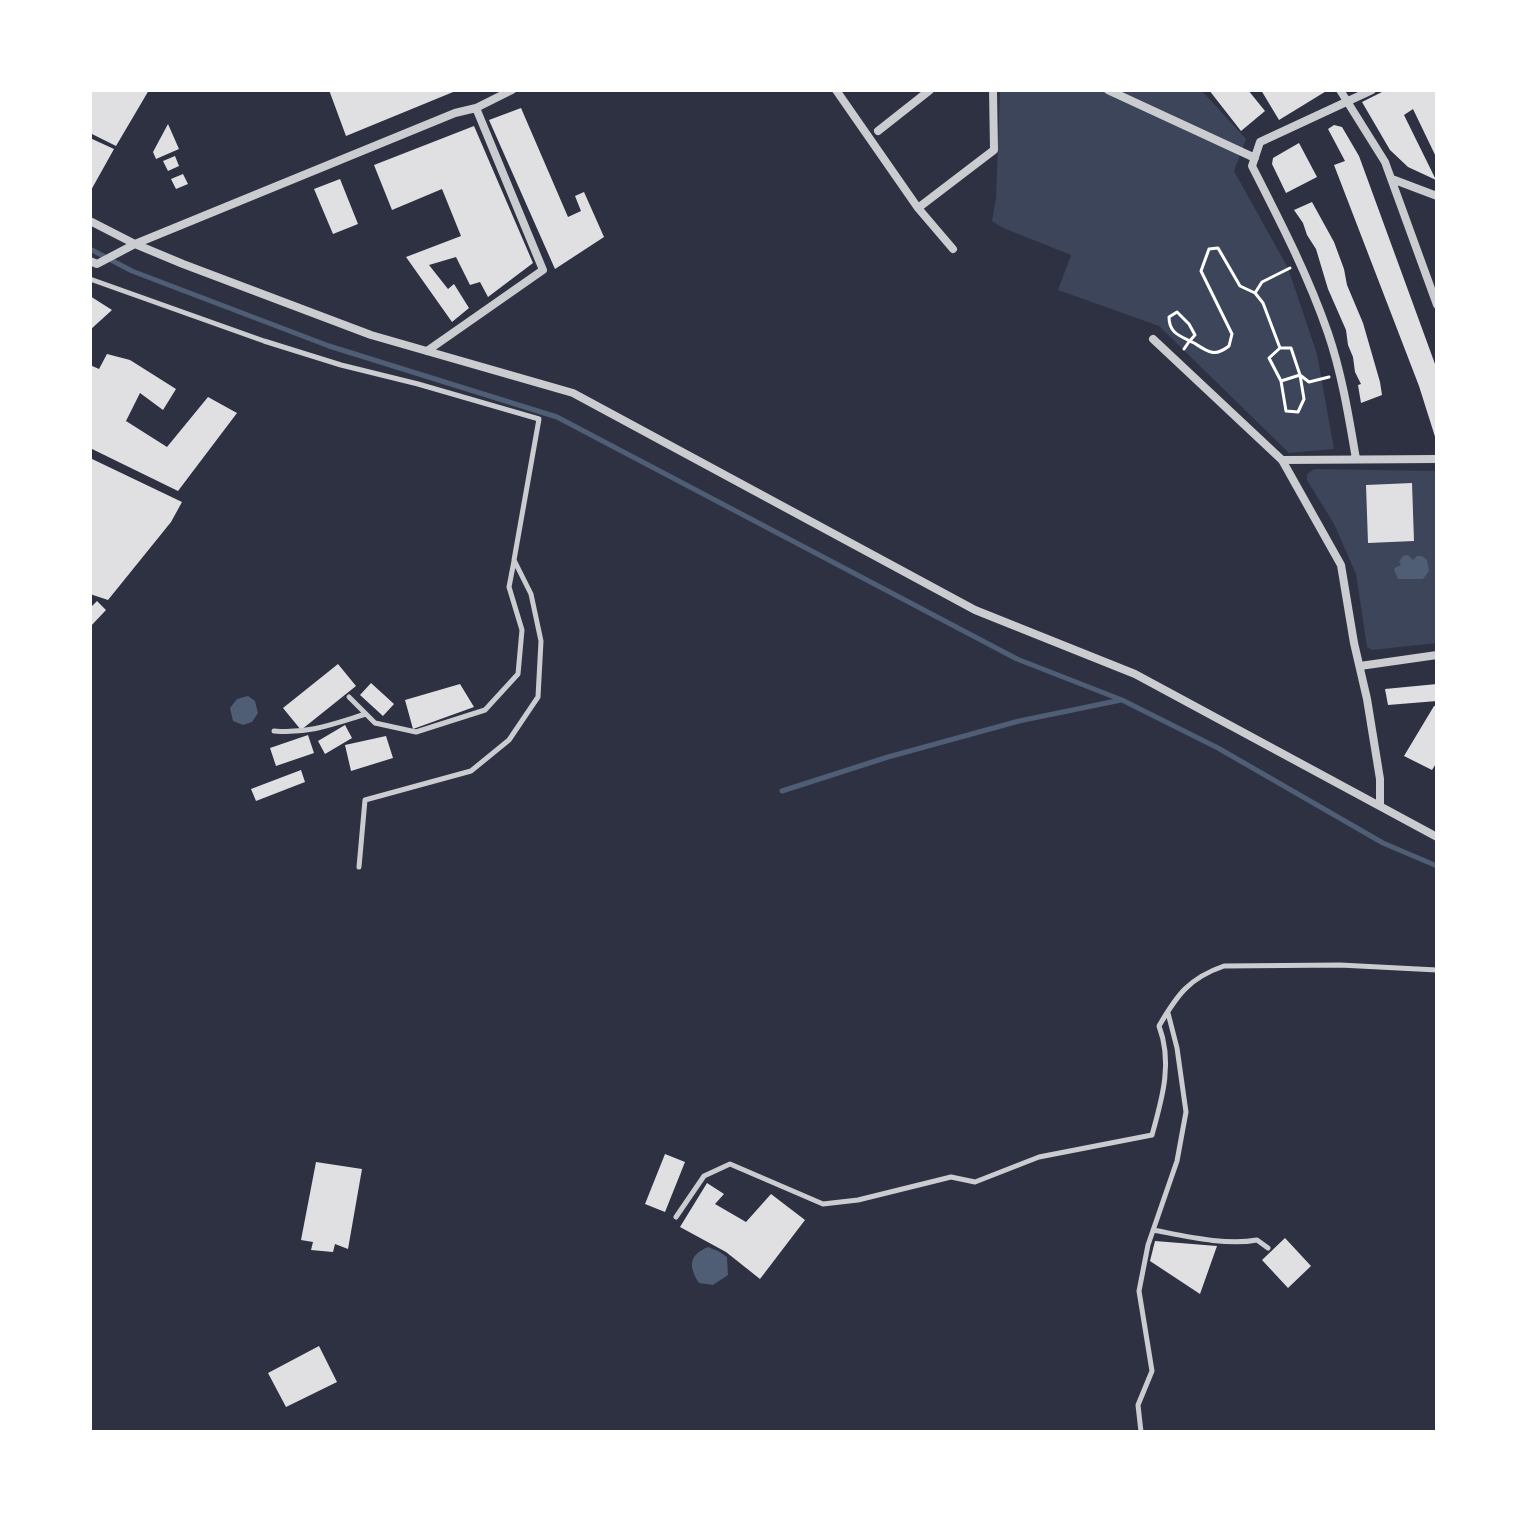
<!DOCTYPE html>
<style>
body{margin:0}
#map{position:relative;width:1527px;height:1522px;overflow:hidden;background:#2d3142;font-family:"Roboto Condensed",sans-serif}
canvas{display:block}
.frame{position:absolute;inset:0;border:92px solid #fff;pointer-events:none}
</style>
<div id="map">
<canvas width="1527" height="1522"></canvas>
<div class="frame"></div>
</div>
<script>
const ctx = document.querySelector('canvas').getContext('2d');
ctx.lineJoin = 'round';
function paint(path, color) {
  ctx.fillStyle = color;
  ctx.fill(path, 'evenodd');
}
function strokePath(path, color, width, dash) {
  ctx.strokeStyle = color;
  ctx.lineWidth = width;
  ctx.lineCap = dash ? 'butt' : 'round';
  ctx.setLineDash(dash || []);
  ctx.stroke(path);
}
paint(new Path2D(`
 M1000,90H1201L1246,139L1234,171L1288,268L1317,354L1334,449L1289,453L1159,326L1058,290L1071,255L1003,228L992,221L996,198Z
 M1314,469L1437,471V643L1372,650L1367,647L1356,574L1334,524L1307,480V474Z`), '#3c4559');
paint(new Path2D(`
 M1408,555L1413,560L1417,556H1422L1427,560L1429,571L1423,579H1398L1394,570L1396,567L1401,565L1399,562L1403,556Z
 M248,696L255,701L258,713L252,722L243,725L233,721L230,708L237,699Z
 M708,1247L718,1251L727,1257L728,1275L713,1285L699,1283C688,1266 689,1255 708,1247Z`), '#4f5d75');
strokePath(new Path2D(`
 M90,249L132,271L329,346L557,417L1017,659L1122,700L1218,748L1383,843L1437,866
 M782,791L888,757L1019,721L1121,700`), '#4f5d75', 5);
paint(new Path2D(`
 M90,90H149L116,146L90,133Z
 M329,90H458L346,136Z
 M1209,90H1248L1265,111L1241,131Z
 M1261,90H1328L1279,120Z
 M1386,90H1437V159L1413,109L1404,115L1436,180L1408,167L1390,150L1362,102Z
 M521,108L568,217L581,211L575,196L584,192L604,237L555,269L489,120Z
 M168,124L179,149L156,159L153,152Z
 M1334,125L1342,127L1359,156L1435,364L1437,370V443L1419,386L1334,165L1345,161L1328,129Z
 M474,126L533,263L488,297L480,282L470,285L456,257L429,265L448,289L454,284L469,308L452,322L406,257L461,236L442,189L392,210L374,165Z
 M90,138L114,149L90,192Z
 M1299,143L1317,177L1286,193L1272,164L1273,158Z
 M175,156L179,166L168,171L163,161Z
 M183,174L188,184L176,189L171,179Z
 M340,179L358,224L333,234L314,189Z
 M1312,202L1334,242L1344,269L1347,285L1363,323L1380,382L1382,395L1361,403L1358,385L1361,384L1355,372L1353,357L1348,345L1346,330L1328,289L1316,249L1307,235L1303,223L1294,210Z
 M90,296L112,310L90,330Z
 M107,354L130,360L176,389L163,410L140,393L126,421L167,447L208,397L237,413L178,491L90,448V365L99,369Z
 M90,458L182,502L171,522L108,600L90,594Z
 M1412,483L1414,541L1368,543L1366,485Z
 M97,601L106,610L90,627V608Z
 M338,664L356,686L301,730L283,708Z
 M371,683L394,704L383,716L360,695Z
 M460,684L474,707L413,729L405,700Z
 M1437,684V701L1388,705L1385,689Z
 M1434,706H1437V762L1432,770L1404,756Z
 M345,725L352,738L325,754L318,741Z
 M308,735L314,753L276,766L270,748Z
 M386,736L393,758L351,771L345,745Z
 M301,770L305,782L256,801L251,789Z
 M665,1154L685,1162L665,1212L645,1204Z
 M316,1162L362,1169L348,1249L335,1244L333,1252L311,1250L313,1242L301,1240Z
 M707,1183L724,1194L715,1204L746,1222L771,1194L805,1220L760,1279L726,1252L680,1227Z
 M1285,1238L1311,1266L1288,1288L1262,1260Z
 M1155,1241L1217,1246L1200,1294L1150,1261Z
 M319,1346L337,1382L286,1407L268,1373Z`), '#e0e0e3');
strokePath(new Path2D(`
 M1255,293L1263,303L1280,348L1269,358L1281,381L1286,411L1298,412L1304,399L1300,375L1291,348H1280
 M1184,349C1187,344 1191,339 1195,335L1189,324L1177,312L1169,317C1169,334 1181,336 1194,343C1199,346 1206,351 1211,352C1218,354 1224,350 1229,346L1232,334L1201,271L1209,249L1218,248L1240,286L1255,293L1262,282L1290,268
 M1281,381L1300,375L1309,382L1329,377`), '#fff', 3);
strokePath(new Path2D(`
 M90,279L264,341L341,365L418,384L539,419L514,560L531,594L541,641L538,697L509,740L471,771L365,800L359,867
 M349,697L375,723L416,732L485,710L518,674L522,630L509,587L514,561
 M274,731C309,734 333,724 366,714
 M676,1217L704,1176L730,1164L823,1204L858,1200L951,1177L975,1182L1039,1157L1152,1135C1162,1099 1173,1063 1159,1026C1177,995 1189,978 1224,966L1340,965L1437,970
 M1153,1230C1185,1236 1226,1246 1257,1240L1268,1248
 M1141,1432L1138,1405L1152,1371L1139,1291L1148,1245L1177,1161L1186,1112L1177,1048L1168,1013`), '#caccd0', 5);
strokePath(new Path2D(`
 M836,90L918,208L953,249
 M1108,90L1255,158
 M1340,90L1385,162L1437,305
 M878,131L930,90
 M1392,179L1437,196
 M918,208L994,150L993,90
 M90,221L135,244L183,264L371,335L573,393L975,610L1135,674L1437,837
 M90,261L97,264L135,244L455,113L476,108L512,90
 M1153,339L1282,460L1341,565L1354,643L1367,699L1380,779V806
 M427,351L543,270L476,108
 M1356,459C1349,418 1342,374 1328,333C1308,275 1280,221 1252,166L1260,142L1372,90
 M1282,460L1437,459
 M1360,666L1437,655`), '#caccd0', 8);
</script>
